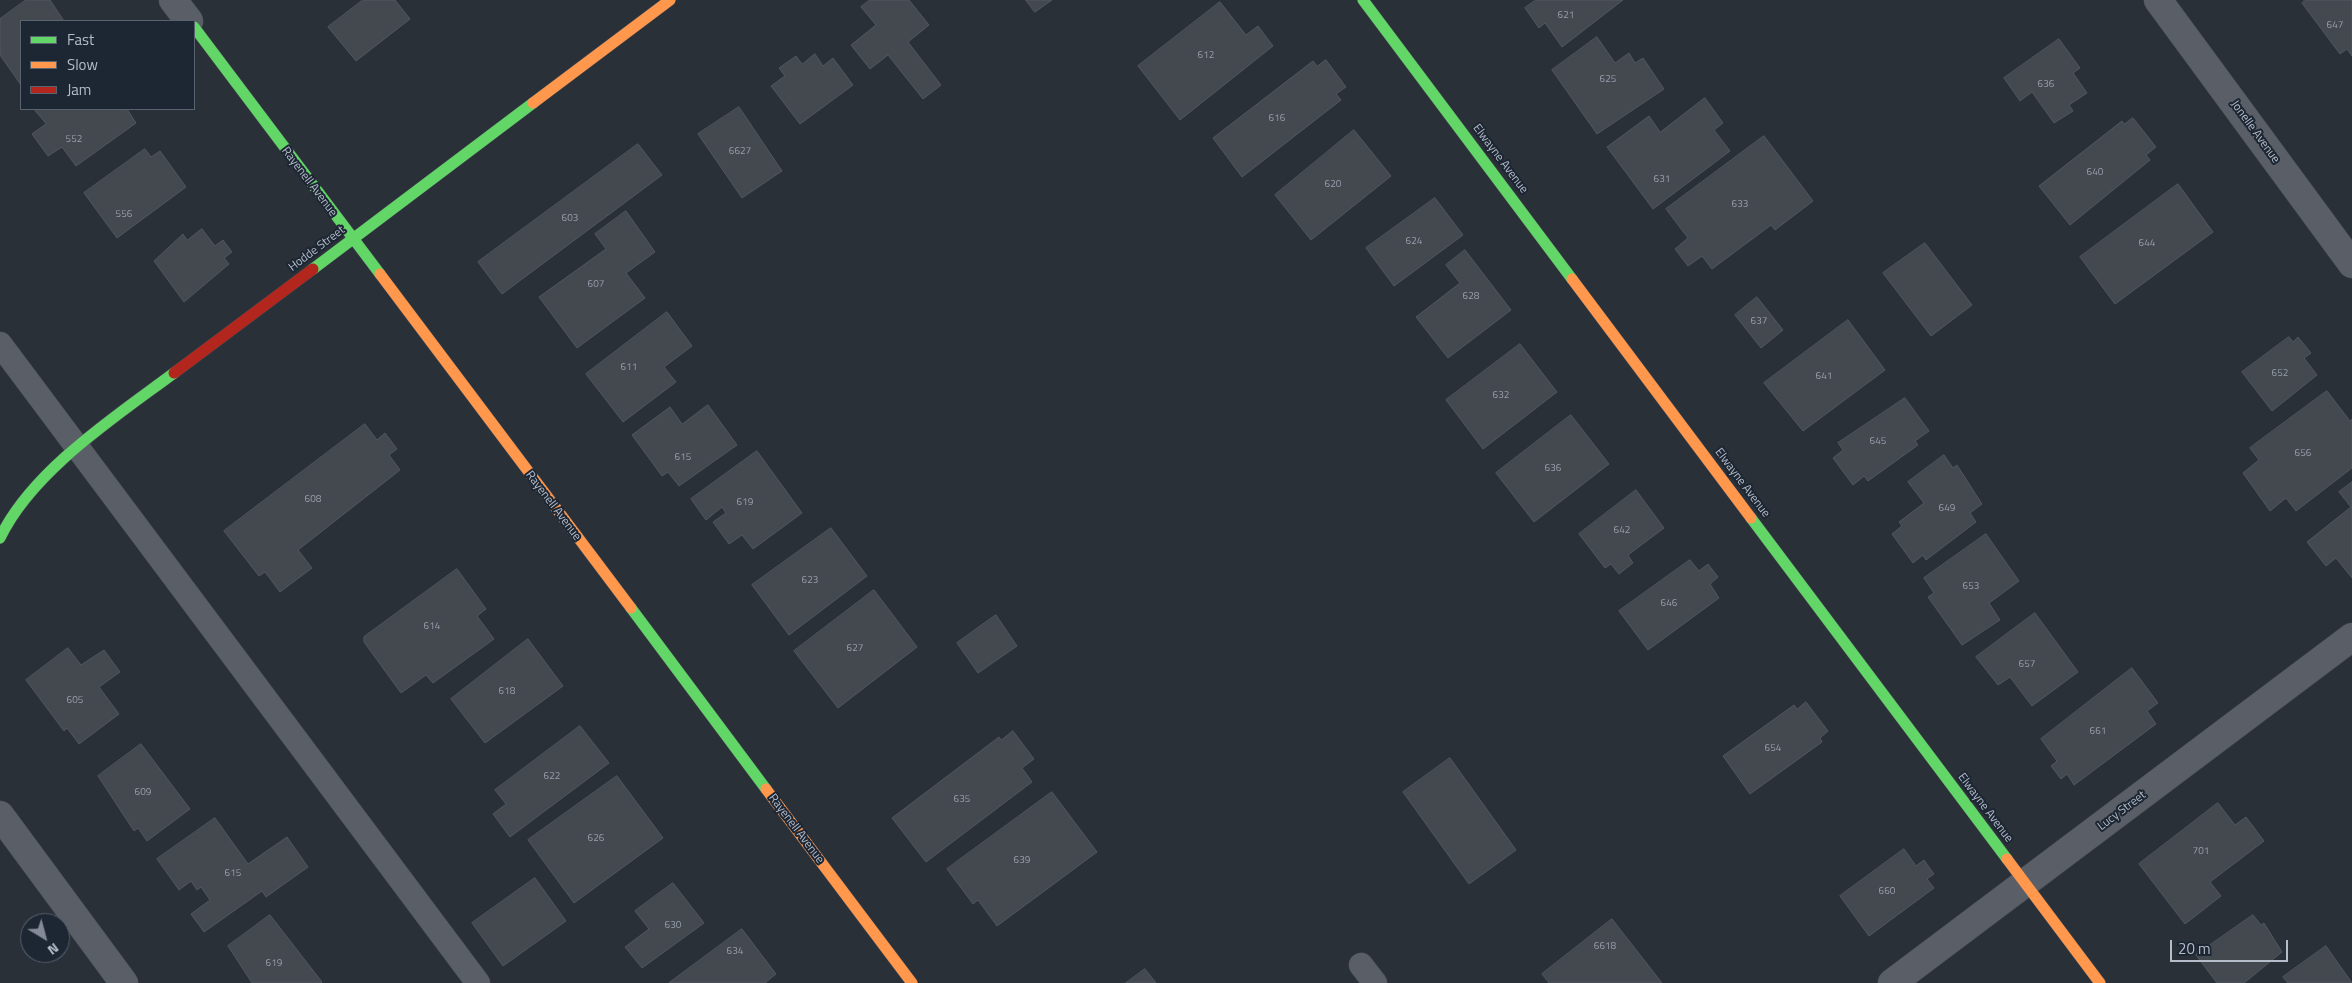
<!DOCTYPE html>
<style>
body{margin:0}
#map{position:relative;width:2352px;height:983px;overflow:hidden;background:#2a3038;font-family:"Titillium Web",sans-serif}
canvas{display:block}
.legend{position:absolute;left:20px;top:20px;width:175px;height:90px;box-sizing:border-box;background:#1d2633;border:1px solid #59626f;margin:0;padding:6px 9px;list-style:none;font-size:15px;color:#b4bcc9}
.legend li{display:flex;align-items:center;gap:10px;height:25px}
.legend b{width:25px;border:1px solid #59626f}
.north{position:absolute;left:20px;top:913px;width:50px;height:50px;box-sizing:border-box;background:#1d2633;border:1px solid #59626f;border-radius:50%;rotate:143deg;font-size:14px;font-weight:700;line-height:20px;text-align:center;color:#b4bcc9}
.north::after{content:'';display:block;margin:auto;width:18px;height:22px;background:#848b96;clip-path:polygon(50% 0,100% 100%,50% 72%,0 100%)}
.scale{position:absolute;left:2170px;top:940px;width:118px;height:22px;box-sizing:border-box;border:2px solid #b4bcc9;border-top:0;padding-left:6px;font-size:15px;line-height:18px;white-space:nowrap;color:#b4bcc9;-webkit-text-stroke:4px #1d2633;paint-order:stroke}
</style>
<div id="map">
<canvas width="2352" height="983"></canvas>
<ul class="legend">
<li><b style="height:6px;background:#63d668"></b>Fast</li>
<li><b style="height:6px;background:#ff974d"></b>Slow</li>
<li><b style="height:6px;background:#b3261e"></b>Jam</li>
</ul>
<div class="north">N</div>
<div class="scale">20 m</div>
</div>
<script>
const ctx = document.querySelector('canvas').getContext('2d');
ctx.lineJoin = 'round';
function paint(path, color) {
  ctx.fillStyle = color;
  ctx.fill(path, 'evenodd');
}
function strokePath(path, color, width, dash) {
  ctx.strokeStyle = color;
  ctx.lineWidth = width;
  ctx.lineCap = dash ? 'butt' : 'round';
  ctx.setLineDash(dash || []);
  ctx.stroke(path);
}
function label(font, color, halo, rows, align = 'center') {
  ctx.font = font + ' "Titillium Web",sans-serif';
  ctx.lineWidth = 4;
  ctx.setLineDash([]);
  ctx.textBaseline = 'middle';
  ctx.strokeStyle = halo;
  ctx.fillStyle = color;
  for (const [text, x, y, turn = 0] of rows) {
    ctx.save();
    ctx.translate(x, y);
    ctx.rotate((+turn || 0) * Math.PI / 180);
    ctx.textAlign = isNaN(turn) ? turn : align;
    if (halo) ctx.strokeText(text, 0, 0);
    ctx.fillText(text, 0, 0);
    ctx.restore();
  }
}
const building = new Path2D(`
 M26,0H50L64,21H21V85L0,55V19Z
 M363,0H395L410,19L356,61L328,27Z
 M870,0H909L929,25L908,42L941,85L923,99L888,55L870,69L851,45L876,25L861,7Z
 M1026,0H1052L1035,12Z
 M1536,0H1623L1562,47L1545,23L1539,28L1525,8Z
 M2305,0H2352V56L2347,49L2340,54L2302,3Z
 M1220,2L1246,35L1258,26L1273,46L1180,120L1138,66Z
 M1597,37L1615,63L1629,53L1635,63L1643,58L1664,89L1597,134L1552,70Z
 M2059,39L2080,68L2073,73L2087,93L2069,105L2073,111L2054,123L2032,92L2020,101L2004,78Z
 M815,54L823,66L833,58L853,85L800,124L771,86L785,76L779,68L796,56L802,64Z
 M1326,60L1346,87L1336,94L1341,100L1242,177L1213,138L1313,61L1317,66Z
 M1705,98L1723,123L1714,130L1730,151L1653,209L1607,147L1649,116L1660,132Z
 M739,107L782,171L742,198L698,134Z
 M34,109H127L136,123L76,166L62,147L48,156L32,134L46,124Z
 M2133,118L2156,147L2146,155L2150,160L2070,225L2039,186L2122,121L2124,124Z
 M1354,130L1391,176L1311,240L1275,195Z
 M1764,136L1813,201L1775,230L1771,225L1712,269L1702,256L1688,266L1675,249L1688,238L1666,209Z
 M638,144L662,175L502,294L478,262Z
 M145,149L151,157L160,151L186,187L117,238L84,193Z
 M2178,184L2213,232L2115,304L2080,257Z
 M1435,198L1463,235L1394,286L1366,248Z
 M626,211L655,252L626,273L645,298L577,348L539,297L606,249L595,234Z
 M202,229L215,246L223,240L232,252L224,258L229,264L184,302L154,261L183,234L187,240Z
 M1925,243L1972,305L1931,336L1883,273Z
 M1465,250L1511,310L1448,358L1416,317L1460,283L1446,265Z
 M1757,297L1783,330L1761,348L1735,315Z
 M667,312L692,346L664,367L676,382L623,422L586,374Z
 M1848,320L1885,370L1803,431L1764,383Z
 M2289,337L2293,342L2298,337L2311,353L2304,358L2317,375L2272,411L2242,372Z
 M1520,344L1557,392L1483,449L1446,400Z
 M2327,391L2350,421L2352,419V468L2296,511L2286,498L2270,511L2243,473L2259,460L2250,448Z
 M1905,398L1929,431L1915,441L1918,445L1868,481L1864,476L1853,485L1833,458L1843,450L1838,443Z
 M708,405L737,445L679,486L668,472L662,476L632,435L670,407L682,424Z
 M1571,415L1609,464L1534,522L1496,473Z
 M365,424L377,440L385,433L397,449L389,455L400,470L298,550L312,568L280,592L265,572L259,576L224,531Z
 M757,451L802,513L753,549L742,535L729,544L713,522L726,513L722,507L706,520L691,499Z
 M1944,455L1953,468L1957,465L1982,504L1970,513L1976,522L1926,560L1923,555L1913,563L1892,534L1902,526L1899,522L1924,503L1908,482Z
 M2352,482V578L2336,558L2326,566L2307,542L2351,507L2339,492Z
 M1636,490L1664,528L1628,555L1633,563L1619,574L1611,564L1605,568L1579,534Z
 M831,528L867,576L789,635L752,585Z
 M1986,534L2019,581L1989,603L2000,620L1962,645L1928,597L1934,593L1924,578Z
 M1690,560L1699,571L1708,564L1718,577L1710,584L1719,598L1648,650L1619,611Z
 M457,569L486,609L477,616L494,639L433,683L426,675L401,693L364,642V637Z
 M874,590L917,647L838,708L794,651Z
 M2035,613L2078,672L2032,706L2010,677L1998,685L1976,657Z
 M996,615L1017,646L978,673L957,643Z
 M528,639L563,686L485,743L451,699Z
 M68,648L81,665L104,650L120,672L99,687L119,714L79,744L67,728L64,731L26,680Z
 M2132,668L2158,703L2147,711L2156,724L2074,785L2067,774L2061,779L2051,766L2057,761L2041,739Z
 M1806,702L1828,731L1820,738L1822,742L1750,794L1723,756L1794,705L1797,709Z
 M580,726L609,763L510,837L493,814L506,804L495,790Z
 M1013,731L1034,759L1022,768L1032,782L926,862L892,818L999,737L1001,740Z
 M141,744L190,809L147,841L138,828L134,831L98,776Z
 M1450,758L1516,850L1469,884L1403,792Z
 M617,776L663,838L574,903L528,840Z
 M1052,792L1097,852L997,926L978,900L973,904L947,869Z
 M2218,803L2235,825L2246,817L2264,841L2210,882L2221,896L2185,924L2139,864Z
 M215,818L248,864L287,837L308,867L266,897L262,891L204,932L191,914L210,900L201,887L197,890L191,881L179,890L157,859Z
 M1904,849L1916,866L1924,860L1934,874L1927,879L1934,888L1869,936L1840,896Z
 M535,878L566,921L503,966L472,923Z
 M673,883L704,923L642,968L625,947L649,929L635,911Z
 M270,915L322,982L321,983H252L228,946Z
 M2253,915L2261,925L2264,923L2282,952L2244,983H2217L2196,955Z
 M1612,919L1662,983H1549L1542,974Z
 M742,929L776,974L765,983H669Z
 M2326,946L2352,983H2288L2283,977Z
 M1145,969L1156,983H1126Z`);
paint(building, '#444950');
strokePath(building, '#52575f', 1);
const lane = new Path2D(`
 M0,344L478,983
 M1361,965L1375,983`);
const street = new Path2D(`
 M173,0L189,21
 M2158,0L2352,264
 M0,815L124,983
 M1892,983L2352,637`);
const fast = new Path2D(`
 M1363,0L1572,279
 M194,27L380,274
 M313,269L533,103
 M1751,518L2007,859
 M0,538C32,471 115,417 174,373
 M631,608L766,789`);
const slow = new Path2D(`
 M533,103L670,0
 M380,274L631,608
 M1572,279L1751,518
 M766,789L912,983
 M2007,859L2100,983`);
const jam = new Path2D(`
 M174,373L313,269`);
strokePath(lane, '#484c53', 25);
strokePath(street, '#484c53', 29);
strokePath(fast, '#484c53', 12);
strokePath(slow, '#484c53', 12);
strokePath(jam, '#484c53', 12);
strokePath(lane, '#5a5e66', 24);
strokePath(street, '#5a5e66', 28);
strokePath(fast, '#63d668', 11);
strokePath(slow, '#ff974d', 11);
strokePath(jam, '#b3261e', 11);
label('10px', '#989fab', null, [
 ["621",1566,16],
 ["647",2335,26],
 ["612",1206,56],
 ["625",1608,80],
 ["636",2046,85],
 ["616",1277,119],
 ["552",74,140],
 ["6627",740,152],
 ["640",2095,173],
 ["631",1662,180],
 ["620",1333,185],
 ["633",1740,205],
 ["556",124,215],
 ["603",570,219],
 ["624",1414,242],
 ["644",2147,244],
 ["607",596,285],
 ["628",1471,297],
 ["637",1759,322],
 ["611",629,368],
 ["652",2280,374],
 ["641",1824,377],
 ["632",1501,396],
 ["645",1878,442],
 ["656",2303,454],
 ["615",683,458],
 ["636",1553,469],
 ["608",313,500],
 ["619",745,503],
 ["649",1947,509],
 ["642",1622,531],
 ["623",810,581],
 ["653",1971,587],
 ["646",1669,604],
 ["614",432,627],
 ["627",855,649],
 ["657",2027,665],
 ["618",507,692],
 ["605",75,701],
 ["661",2098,732],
 ["654",1773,749],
 ["622",552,777],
 ["609",143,793],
 ["635",962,800],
 ["626",596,839],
 ["701",2201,852],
 ["639",1022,861],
 ["615",233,874],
 ["660",1887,892],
 ["630",673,926],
 ["6618",1605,947],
 ["634",735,952],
 ["619",274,964]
]);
label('12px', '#b4bcc9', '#1d2633', [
 ["Jonelle Avenue",2255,132,54],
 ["Elwayne Avenue",1500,159,53],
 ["Rayenell Avenue",309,182,53],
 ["Hodde Street",317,249,-37],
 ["Elwayne Avenue",1742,483,53],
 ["Rayenell Avenue",553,506,53],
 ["Elwayne Avenue",1985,808,53],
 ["Lucy Street",2122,811,-37],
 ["Rayenell Avenue",796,829,53]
]);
</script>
